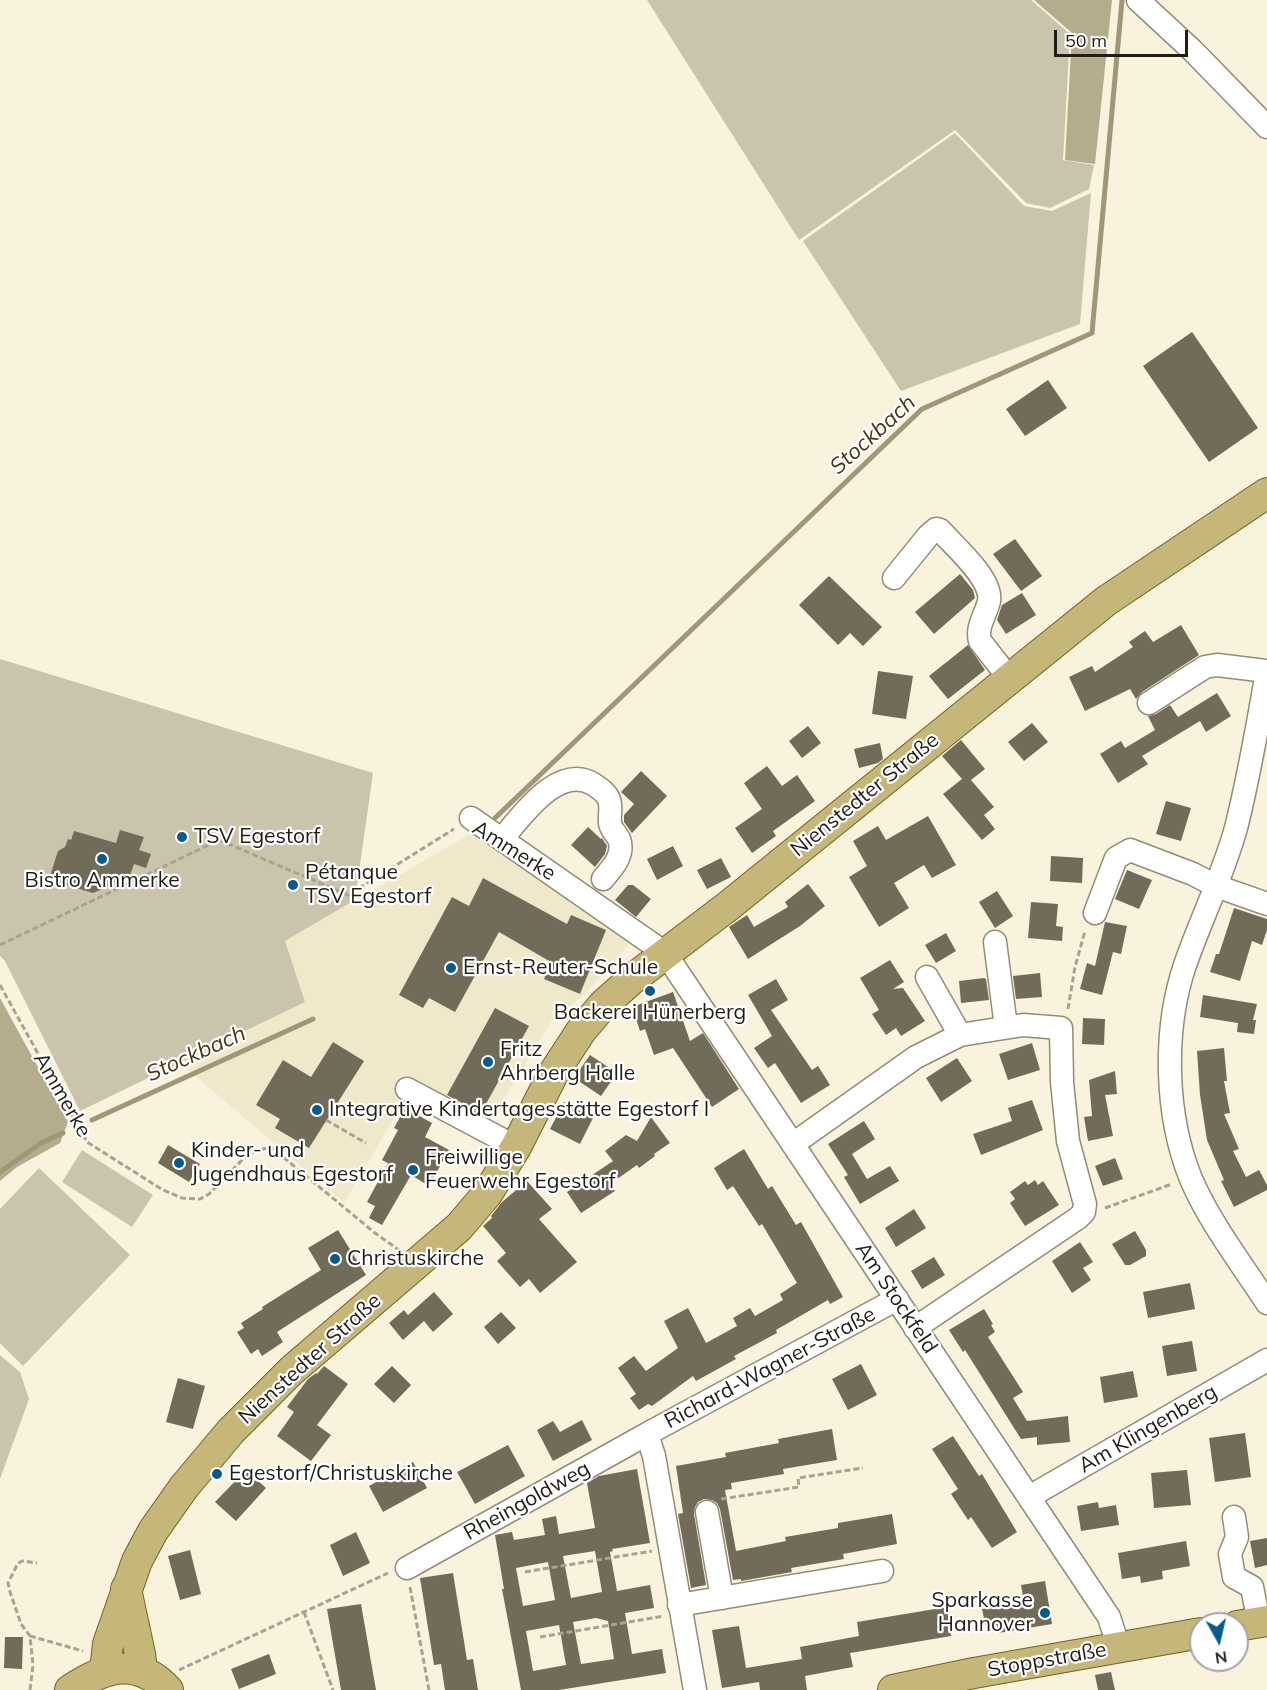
<!DOCTYPE html>
<meta charset="utf-8">
<style>
body{margin:0}
#map{position:relative;width:1267px;height:1690px;overflow:hidden;background:#f9f3dd;font-family:Mulish,sans-serif}
canvas{display:block}
.north{position:absolute;left:1189px;top:1612px;width:60px;height:60px;box-sizing:border-box;background:#fff;border:2px solid #a6a5a2;border-radius:50%;rotate:172deg;font-size:16px;font-weight:700;line-height:24px;text-align:center;color:#201d16}
.north::after{content:'';display:block;margin:auto;width:21px;height:27px;background:#085a8c;clip-path:polygon(50% 0,100% 100%,50% 72%,0 100%)}
.scale{position:absolute;left:1054px;top:30px;width:134px;height:27px;box-sizing:border-box;border:3px solid #201d16;border-top:0;padding-left:8px;font-size:18px;line-height:21px;white-space:nowrap;color:#201d16;-webkit-text-stroke:4px #fff;paint-order:stroke}
</style>
<div id="map">
<canvas width="1267" height="1690"></canvas>
<div class="north">N</div>
<div class="scale">50 m</div>
</div>
<script>
const ctx = document.querySelector('canvas').getContext('2d');
ctx.lineJoin = 'round';
function paint(path, color) {
  ctx.fillStyle = color;
  ctx.fill(path, 'evenodd');
}
function strokePath(path, color, width, dash) {
  ctx.strokeStyle = color;
  ctx.lineWidth = width;
  ctx.lineCap = dash ? 'butt' : 'round';
  ctx.setLineDash(dash || []);
  ctx.stroke(path);
}
function label(font, color, halo, rows, align = 'center') {
  ctx.font = font + ' Mulish,sans-serif';
  ctx.lineWidth = 4.5;
  ctx.setLineDash([]);
  ctx.textBaseline = 'middle';
  ctx.strokeStyle = halo;
  ctx.fillStyle = color;
  for (const [text, x, y, turn = 0] of rows) {
    ctx.save();
    ctx.translate(x, y);
    ctx.rotate((+turn || 0) * Math.PI / 180);
    ctx.textAlign = isNaN(turn) ? turn : align;
    if (halo) ctx.strokeText(text, 0, 0);
    ctx.fillText(text, 0, 0);
    ctx.restore();
  }
}
paint(new Path2D(`
 M477,830L631,942L585,994L551,1022L490,1122L415,1083L344,1203L180,1063L305,1002L285,941Z`), '#f0e8cb');
paint(new Path2D(`
 M647,0H1031L1070,34L1063,160L1094,165L1089,189L1050,208L1026,203L955,130L799,240Z
 M955,133L1024,206L1052,211L1091,193L1080,324L901,391L803,241Z
 M0,659L373,773L355,900L285,941L305,1002L80,1111L5,961L0,956Z
 M82,1150L153,1195L132,1227L62,1182Z
 M39,1168L130,1255L23,1366L0,1343V1209Z
 M0,1355L20,1372L29,1399L0,1479Z`), '#cbc4ac');
paint(new Path2D(`
 M1034,0H1112L1095,164L1065,160L1072,33Z
 M0,998L68,1122L60,1143L17,1167L0,1181Z`), '#b5ac8d');
strokePath(new Path2D(`
 M495,818L922,409L1092,333L1122,0
 M92,1120L313,1019
 M0,1172L41,1143L63,1133`), '#9f9778', 5);
paint(new Path2D(`
 M1192,332L1258,428L1209,462L1143,366Z
 M1048,380L1067,408L1025,436L1006,409Z
 M1015,539L1042,576L1021,591L993,554Z
 M960,574L973,590L975,598L934,634L915,612Z
 M829,576L882,627L863,646L850,633L838,645L799,605Z
 M1022,593L1036,615L1006,634L997,620L1002,605Z
 M1181,625L1199,655L1142,692L1136,699L1130,689L1085,711L1069,677L1092,666L1095,672L1133,647L1129,642L1145,631L1153,642Z
 M968,645L985,670L948,699L929,676Z
 M878,671L913,676L906,719L872,714Z
 M1217,693L1231,716L1206,732L1200,721L1142,756L1148,764L1118,783L1100,754L1121,741L1125,748L1155,730L1148,716L1156,714L1170,705L1178,717Z
 M1032,723L1048,742L1024,761L1008,742Z
 M808,726L821,743L802,758L789,741Z
 M961,740L985,769L971,780L994,807L984,815L995,829L982,840L943,794L962,779L942,756Z
 M880,743L883,759L878,763L859,768L854,749Z
 M767,766L782,786L797,775L815,801L773,831L776,836L752,853L735,828L762,809L744,783Z
 M641,771L667,796L632,833L624,822V815L634,804L621,792Z
 M1166,801L1191,808L1181,841L1156,834Z
 M928,816L956,865L932,878L924,865L894,883L909,908L879,927L849,877L867,866L853,841L878,826L886,840Z
 M588,827L601,839L602,838L607,846L605,854L595,867L571,845Z
 M120,830L144,837L139,850L151,854L146,868L134,864L129,878L93,893L56,882L51,873L58,851L65,847L68,839L71,840L74,831L116,843Z
 M673,846L683,866L657,880L647,859Z
 M1051,856L1083,858L1082,883L1050,881Z
 M721,858L731,877L707,889L697,870Z
 M1127,870L1152,880L1139,909L1115,899Z
 M483,878L567,924L571,915L606,930L580,994L544,979L551,962L499,932L455,1012L429,998L423,1008L399,995L452,897L469,906Z
 M808,884L825,906L800,926L748,959L729,927L747,915L754,927L788,907L785,902Z
 M628,885H633L651,899L636,917L615,900Z
 M997,891L1013,916L995,928L979,902Z
 M1031,902L1058,904L1056,926L1063,927L1062,941L1028,938Z
 M1234,908L1267,919V930L1262,945L1252,941L1240,981L1210,972L1216,954H1219Z
 M1105,922L1127,926L1121,954L1113,952L1102,995L1080,989L1087,963L1095,966Z
 M946,933L956,951L936,963L925,945Z
 M890,960L904,982L893,989L903,988L925,1021L901,1036L896,1028L886,1035L872,1014L879,1010L860,978Z
 M1040,973L1042,997L1016,999L1013,976Z
 M984,978L986,979L989,1000L961,1003L959,981Z
 M776,979L788,1000L771,1010L812,1070L818,1066L830,1085L801,1103L775,1063L768,1068L754,1048L772,1036L748,995Z
 M673,992L690,1041L703,1033L739,1089L712,1107L673,1048L654,1055L645,1029L640,1031L632,1007Z
 M1203,995L1257,1004L1253,1020H1256L1254,1034L1237,1032L1238,1023L1200,1017Z
 M495,1008L529,1026L481,1113L447,1095Z
 M1083,1018L1105,1019L1104,1045L1082,1044Z
 M333,1042L364,1061L309,1148L275,1128L280,1119L256,1105L283,1060L311,1077Z
 M1032,1043L1040,1070L1008,1080L999,1054Z
 M1224,1048L1227,1081H1224L1230,1113L1224,1114L1239,1149L1233,1151L1246,1177L1259,1170L1267,1185V1190L1234,1207L1221,1181L1224,1180L1207,1140L1200,1095L1197,1051Z
 M590,1055L617,1073L601,1096L574,1078Z
 M957,1058L972,1081L941,1102L926,1078Z
 M1115,1071L1117,1094L1105,1095L1113,1136L1088,1141L1084,1117L1092,1116L1089,1080Z
 M1032,1100L1043,1130L981,1155L973,1134L1012,1121L1008,1108Z
 M564,1102L593,1118L580,1144L550,1129Z
 M405,1108L432,1123L425,1137L449,1150L429,1186L411,1175L382,1225L369,1218L375,1206L367,1202L388,1163L382,1160L398,1130L394,1128Z
 M651,1117L670,1143L654,1154L655,1156L639,1168L637,1165L610,1184L615,1191L581,1213L567,1192L613,1161L605,1151L626,1135L637,1141Z
 M864,1121L875,1139L852,1154L867,1179L890,1166L899,1181L860,1204L844,1177L848,1175L828,1144Z
 M168,1145L200,1164L189,1182L158,1163Z
 M744,1149L768,1189L772,1186L796,1225L801,1222L843,1297L830,1304L828,1300L776,1330L777,1333L734,1356L736,1359L696,1381L693,1376L652,1406L648,1404L639,1410L630,1398L636,1394L618,1368L634,1356L646,1371L678,1348L664,1321L688,1308L706,1343L737,1326L733,1318L750,1308L755,1316L783,1300L780,1294L797,1283L762,1224L759,1226L733,1186L727,1190L714,1168Z
 M1115,1158L1123,1179L1103,1186L1095,1166Z
 M1035,1180L1038,1185L1043,1181L1059,1205L1025,1226L1010,1203L1015,1199L1010,1192L1025,1181L1028,1185Z
 M527,1181L552,1209L539,1219L577,1262L540,1293L529,1279L520,1287L497,1261L506,1253L483,1226L492,1218L491,1216L502,1202Z
 M914,1209L926,1228L896,1247L885,1228Z
 M338,1230L366,1275L277,1332L283,1342L262,1356L258,1349L251,1354L237,1332L244,1328L241,1323L263,1309L262,1307L321,1270L308,1248Z
 M1135,1231L1146,1250V1256L1130,1265H1125L1112,1244Z
 M1080,1242L1093,1262L1083,1268L1091,1280L1072,1293L1052,1261Z
 M934,1257L945,1275L922,1289L911,1271Z
 M1190,1283L1195,1309L1148,1318L1143,1292Z
 M434,1292L453,1314L433,1332L424,1321L403,1340L389,1323L404,1310L408,1315Z
 M984,1309L993,1324L991,1325L995,1332L988,1337L1023,1392L1013,1398L1027,1421L1068,1416L1070,1442L1037,1445V1437L1021,1439L965,1350L963,1352L949,1330Z
 M501,1312L516,1328L498,1344L484,1327Z
 M1192,1341L1197,1371L1167,1376L1162,1346Z
 M861,1364L877,1395L848,1410L832,1379Z
 M324,1366L348,1384L317,1425L331,1435L311,1461L277,1436L294,1412L287,1407L308,1379L316,1373L317,1374Z
 M392,1366L411,1385L394,1403L374,1384Z
 M1133,1371L1138,1397L1104,1403L1100,1377Z
 M178,1378L205,1386L193,1429L166,1422Z
 M582,1420L592,1440L553,1461L537,1430L553,1421L560,1432Z
 M832,1429L837,1460L783,1469L784,1474L731,1483L732,1489L725,1490L736,1551L786,1541L785,1537L838,1528V1523L892,1514L897,1544L843,1554L844,1559L791,1568L792,1572L741,1581V1579L733,1580L720,1509L717,1503L712,1500L704,1499L698,1502L695,1507L694,1514L706,1585L691,1588L678,1514L683,1513L676,1466L726,1457L725,1453L779,1443L778,1439Z
 M1245,1433L1251,1477L1215,1482L1209,1438Z
 M953,1436L979,1476L982,1474L1017,1532L992,1548L971,1517L968,1520L951,1494L958,1489L932,1449Z
 M508,1445L525,1476L475,1504L457,1472Z
 M413,1462L427,1488L383,1512L369,1486Z
 M637,1469L650,1543L612,1549L613,1551L610,1552L617,1591L650,1585L654,1608L625,1613L632,1654L662,1649L666,1673L559,1690H521L502,1589H504L495,1535L512,1532L514,1540L545,1535L542,1519L556,1516L559,1534L595,1528L587,1483L599,1476ZM595,1551L602,1592L571,1598L563,1556ZM548,1562L555,1600L523,1606L516,1568ZM596,1618L608,1621L614,1659L581,1664L573,1622ZM559,1625L566,1665L533,1671L526,1631Z
 M246,1470L266,1488L236,1521L215,1502Z
 M1187,1470L1191,1505L1154,1508L1151,1473Z
 M1098,1502L1099,1508L1116,1505L1119,1525L1081,1531L1077,1506Z
 M356,1532L370,1563L343,1576L330,1545Z
 M1267,1538V1565L1255,1568L1250,1541Z
 M1186,1541L1190,1566L1162,1571L1163,1579L1141,1583L1140,1576L1122,1579L1118,1553Z
 M190,1550L201,1594L180,1600L168,1556Z
 M453,1573L467,1660L473,1659L478,1690H445L441,1664L434,1665L420,1578Z
 M1045,1581L1052,1624L998,1633L997,1625L986,1627L982,1609L1024,1602L1021,1585Z
 M361,1604L376,1690H341L327,1609Z
 M947,1607L951,1636L850,1653L853,1667L805,1676L807,1690H760L759,1682L722,1688L712,1630L739,1626L746,1668L802,1659L800,1647L859,1636L857,1622Z
 M5,1637H23L22,1669L4,1668Z
 M269,1654L276,1674L239,1689L231,1669Z
 M1111,1672L1115,1690H1098L1095,1675Z`), '#716c59');
const minor = new Path2D(`
 M1138,0L1193,51L1267,127
 M894,578L928,536L936,529L940,530C953,545 993,579 989,601C986,615 976,626 980,641L1009,678
 M1267,672C1258,724 1249,777 1236,828C1223,875 1201,919 1185,965C1163,1030 1165,1115 1191,1179C1210,1223 1241,1263 1267,1303
 M1149,703L1205,667L1217,665L1267,671
 M471,818L665,953L1109,1617L1119,1648
 M502,839C521,817 558,763 593,784C599,788 607,793 609,800C612,807 609,816 610,823C611,830 616,833 619,839C625,855 612,868 603,879
 M1095,913L1116,858L1130,850L1193,874L1216,886L1267,904
 M995,942L1006,1027
 M927,977L960,1035
 M407,1089L516,1147
 M793,1144L916,1057L960,1035L1023,1025L1061,1028L1062,1082L1068,1141L1085,1204L1084,1212L1078,1218L915,1328
 M1029,1497L1267,1360
 M707,1512L722,1598
 M1234,1517L1237,1537L1230,1554L1234,1577L1252,1587L1259,1623
 M407,1568L647,1434
 M679,1605L882,1571
 M695,1690L654,1456L647,1434L897,1299`);
const major = new Path2D(`
 M126,1589L140,1654L142,1670
 M1237,1626L1267,1621
 M105,1671L108,1644L137,1561L153,1531L184,1487L231,1431L291,1371L459,1227L487,1194L516,1147L553,1074L581,1031L603,1005L631,980L727,907L1106,601L1267,493
 M70,1690C104,1667 137,1656 168,1690
 M893,1690L974,1673L1201,1633`);
strokePath(minor, '#928c78', 25);
strokePath(major, '#73611e', 32);
strokePath(new Path2D(`
 M0,945L219,840L348,895L454,829
 M0,985L87,1142L163,1190L182,1198L200,1199L209,1194L244,1158L256,1151L271,1147L375,1233L399,1250
 M1068,1009L1075,967L1085,931
 M326,1120L366,1143
 M1105,1208L1172,1184
 M721,1499L799,1487L798,1478L863,1468
 M525,1572L652,1551
 M410,1587L429,1690
 M304,1612L333,1690
 M30,1636L83,1651
 M540,1637L664,1616
 M179,1670L388,1573
 M30,1690L33,1665L30,1636L21,1624L10,1592L8,1583L18,1563L23,1561L37,1563`), '#a7a292', 3, [6, 3]);
strokePath(minor, '#fff', 22);
strokePath(major, '#c5b67a', 30);
for (const [x, y, r, color] of [
 [182,837,6,"#085a8c"],
 [102,859,6,"#085a8c"],
 [293,885,6,"#085a8c"],
 [451,968,6,"#085a8c"],
 [650,991,6,"#085a8c"],
 [488,1062,6,"#085a8c"],
 [317,1110,6,"#085a8c"],
 [179,1163,6,"#085a8c"],
 [413,1170,6,"#085a8c"],
 [335,1259,6,"#085a8c"],
 [217,1474,6,"#085a8c"],
 [1045,1613,6,"#085a8c"]
]) {
  const dot = new Path2D();
  dot.arc(x, y, r, 0, 2 * Math.PI);
  ctx.fillStyle = color;
  ctx.fill(dot);
  strokePath(dot, '#fff', 2);
}
label('21px', '#201d16', '#fff', [
 ["Nienstedter Straße",865,795,-39],
 ["Ammerke",514,851,32],
 ["Ammerke",62,1095,60],
 ["Am Stockfeld",896,1298,56],
 ["Nienstedter Straße",310,1359,-42],
 ["Richard-Wagner-Straße",770,1368,-28],
 ["Am Klingenberg",1148,1429,-30],
 ["Rheingoldweg",527,1501,-29],
 ["Stoppstraße",1047,1660,-10]
]);
label('21px', '#201d16', '#fff', [
 ["TSV Egestorf",194,837],
 ["Pétanque",305,873],
 ["TSV Egestorf",305,897],
 ["Bistro Ammerke",102,881,"center"],
 ["Ernst-Reuter-Schule",463,968],
 ["Backerei Hünerberg",650,1013,"center"],
 ["Fritz",500,1050],
 ["Ahrberg Halle",500,1074],
 ["Integrative Kindertagesstätte Egestorf I",329,1110],
 ["Kinder- und",191,1151],
 ["Jugendhaus Egestorf",191,1175],
 ["Freiwillige",425,1158],
 ["Feuerwehr Egestorf",425,1182],
 ["Christuskirche",347,1259],
 ["Egestorf/Christuskirche",229,1474],
 ["Sparkasse",1033,1601,"right"],
 ["Hannover",1033,1625,"right"]
], 'left');
label('italic 22px', '#443910', '#fff', [
 ["Stockbach",873,435,-42],
 ["Stockbach",196,1054,-24]
]);
</script>
